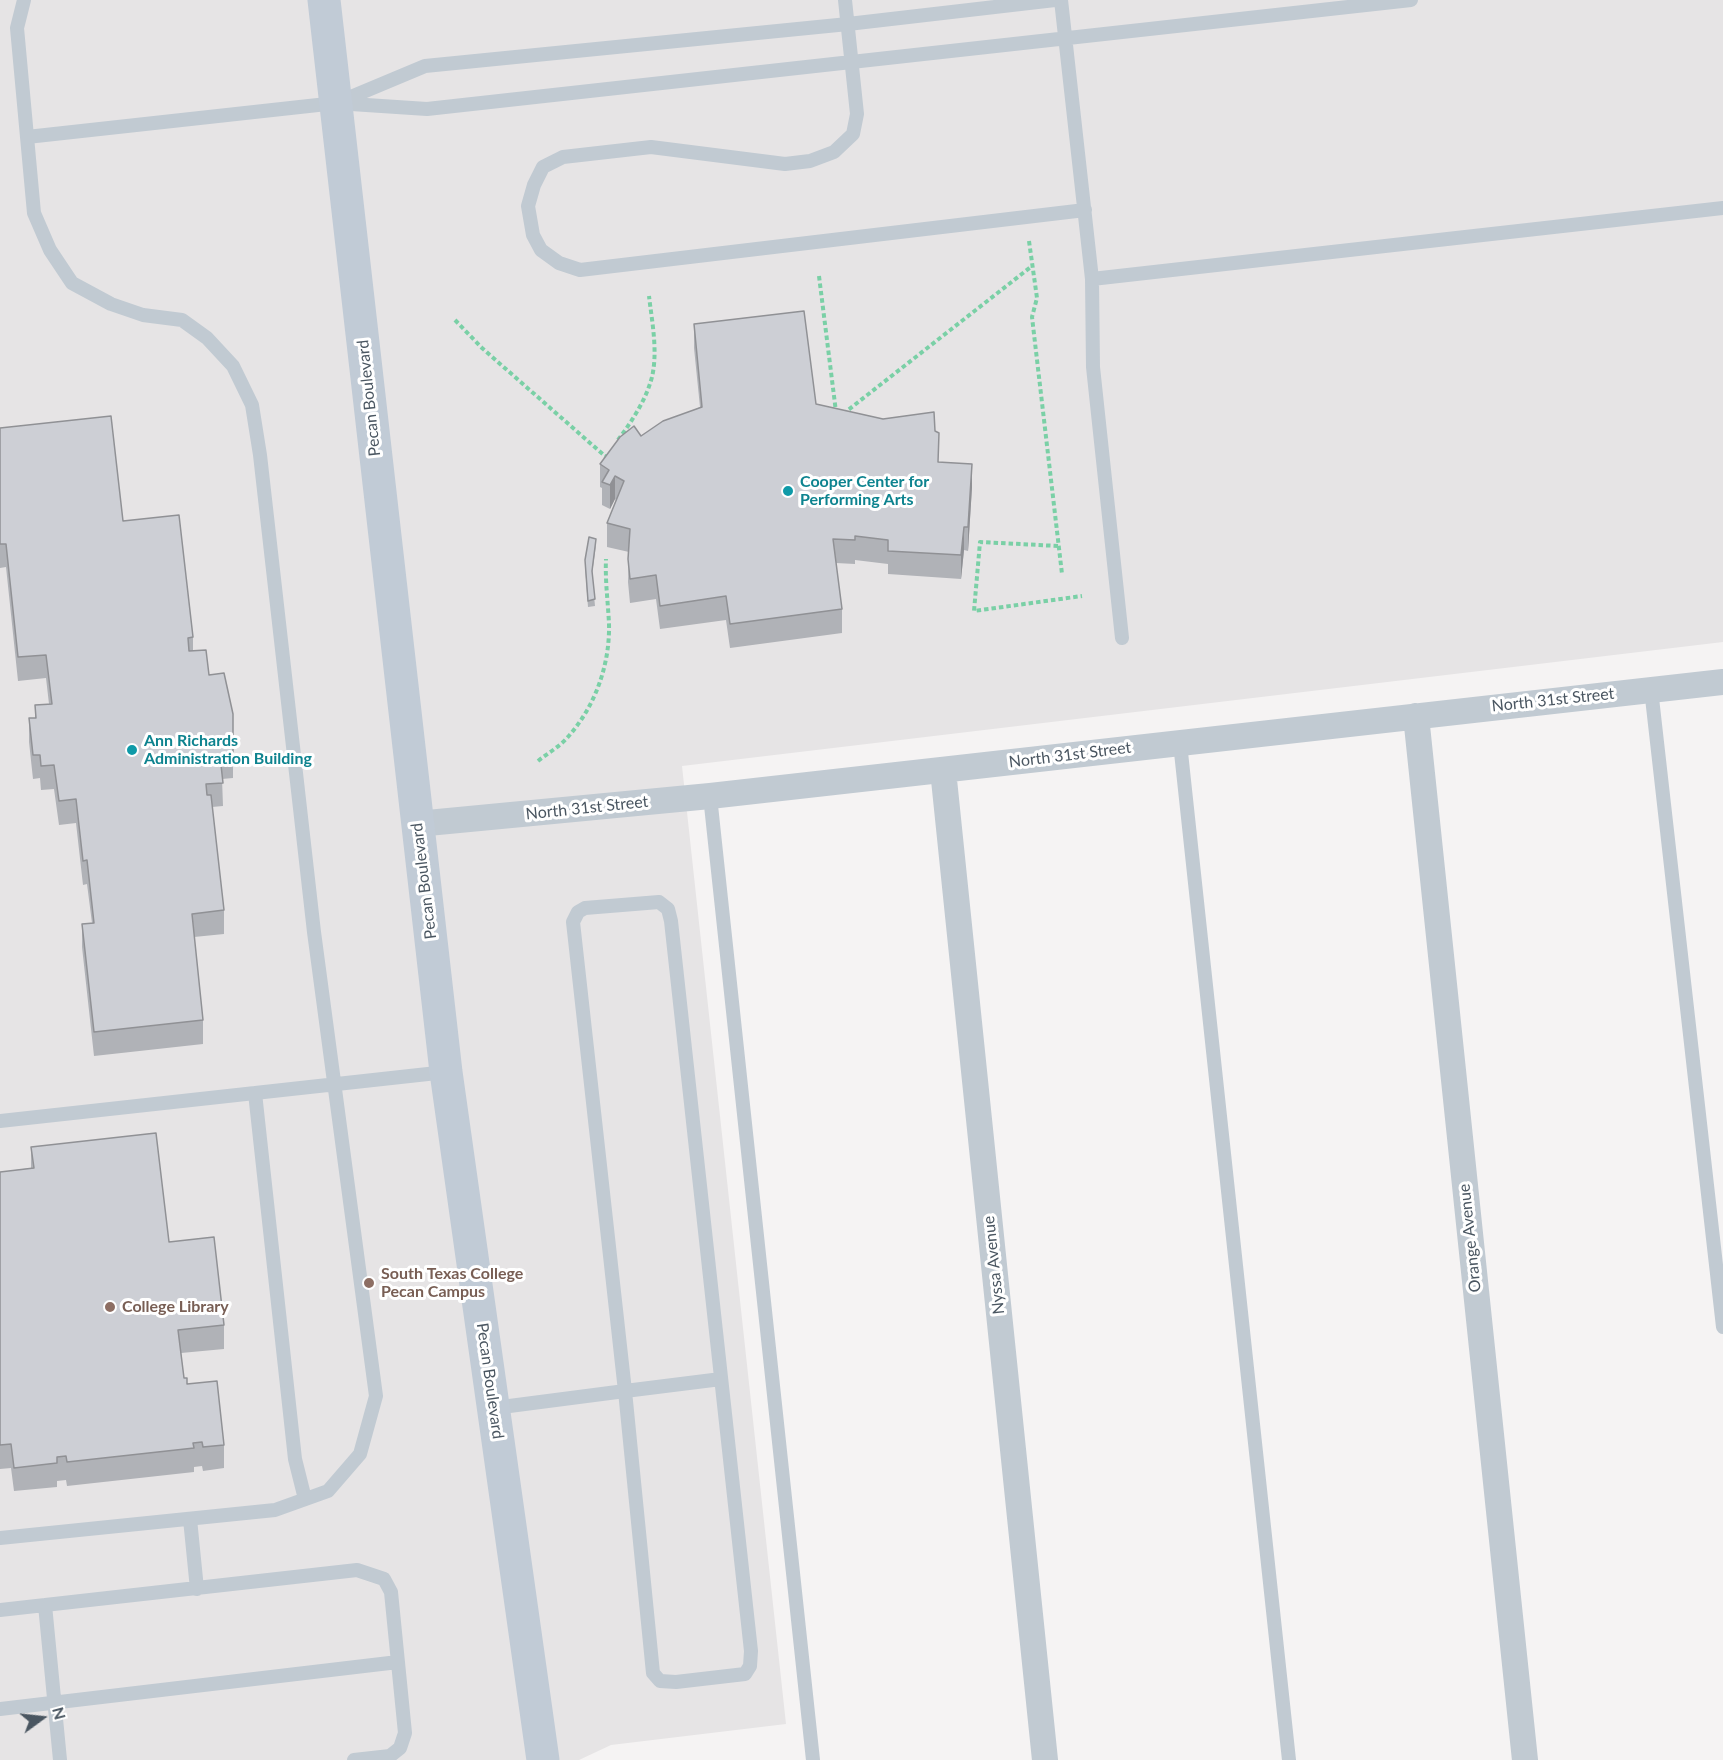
<!DOCTYPE html>
<style>
body{margin:0}
#map{position:relative;width:1723px;height:1760px;overflow:hidden;background:#f5f3f3;font-family:Lato,sans-serif}
canvas{display:block}
.north{position:absolute;left:12px;top:1688px;width:60px;height:60px;-webkit-text-stroke:4px #fff;paint-order:stroke;rotate:75deg;font-size:16px;font-weight:700;line-height:24px;text-align:center;color:#4a5661}
.north::after{content:'';display:block;margin:auto;width:21px;height:27px;background:#4a5661;clip-path:polygon(50% 0,100% 100%,50% 72%,0 100%)}
</style>
<div id="map">
<canvas width="1723" height="1760"></canvas>
<div class="north">N</div>
</div>
<script>
const ctx = document.querySelector('canvas').getContext('2d');
ctx.lineJoin = 'round';
function paint(path, color) {
  ctx.fillStyle = color;
  ctx.fill(path, 'evenodd');
}
function strokePath(path, color, width, dash) {
  ctx.strokeStyle = color;
  ctx.lineWidth = width;
  ctx.lineCap = dash ? 'butt' : 'round';
  ctx.setLineDash(dash || []);
  ctx.stroke(path);
}
function label(font, color, halo, rows, align = 'center') {
  ctx.font = font + ' Lato,sans-serif';
  ctx.lineWidth = 6;
  ctx.setLineDash([]);
  ctx.textBaseline = 'middle';
  ctx.strokeStyle = halo;
  ctx.fillStyle = color;
  for (const [text, x, y, turn = 0] of rows) {
    ctx.save();
    ctx.translate(x, y);
    ctx.rotate((+turn || 0) * Math.PI / 180);
    ctx.textAlign = isNaN(turn) ? turn : align;
    if (halo) ctx.strokeText(text, 0, 0);
    ctx.fillText(text, 0, 0);
    ctx.restore();
  }
}
paint(new Path2D(`
 M0,0H1723V642L682,766L786,1724L611,1745L579,1760H0Z`), '#e6e4e5');
strokePath(new Path2D(`
 M1029,241L1037,298L1032,317L1062,574
 M819,276L836,412
 M455,320L482,348L606,457L607,455
 M843,414L1032,266
 M618,440C632,421 646,400 652,377C658,351 652,322 649,296
 M1058,546L980,542L974,611L1082,596
 M538,761C548,753 559,747 567,738C595,707 610,665 609,624C608,602 605,581 606,559`), '#7ad0a6', 4, [4.5, 3]);
strokePath(new Path2D(`
 M845,0L857,114L853,134L834,152L810,161L785,164L651,147L563,157L543,167L534,185L528,206L533,235L541,250L559,263L580,270L1085,210
 M1061,0L1092,279L1093,367L1122,638
 M339,102L425,66L848,24L1055,0
 M27,137L336,103L427,109L1411,0
 M1092,279L1723,208
 M1651,689L1723,1327
 M1180,743L1289,1760
 M710,796L813,1760
 M255,1093L295,1459L305,1499
 M0,1121L446,1072
 M494,1408L625,1391L653,1673L660,1681L676,1682L745,1674L750,1666L751,1651L671,921L668,909L659,902L585,908L578,912L573,922L625,1391L721,1379
 M190,1519L197,1589
 M0,1538L275,1510L328,1491L360,1454L376,1396L314,932L260,455L252,405L233,366L207,338L182,320L143,315L111,304L72,283L50,250L34,213L17,28L24,0
 M45,1605L60,1760
 M0,1610L357,1570L384,1579L391,1592L405,1733L400,1748L390,1756L354,1760
 M0,1709L398,1662`), '#c1cad2', 14);
strokePath(new Path2D(`
 M1416,716L1525,1760
 M943,770L1045,1760
 M417,824L710,796L1723,682`), '#c1cad2', 26);
strokePath(new Path2D(`
 M324,0L446,1072L543,1760`), '#c1cbd6', 33);
paint(new Path2D(`
 M694,324L816,404L939,462L972,487L968,551L964,550L961,579L888,574V564L855,560V564L836,563L842,609V633L730,648L726,620L660,629L656,599L630,603L628,582L629,552L607,547V523L616,500L615,499L610,509L602,505V488L600,487V464L641,436L700,407L694,348Z
 M0,428L123,521L193,637V651L209,675L233,714V778L222,779L223,806L212,807L224,910V934L194,937L203,1020V1044L94,1056L82,947V924L92,923L87,884L83,885L76,823L59,825L54,789L41,790L40,778L33,779L29,742V718H35V705L49,704L46,678L18,681L6,567L0,568Z
 M596,545L592,574L595,606L588,607L585,566Z
 M31,1147L169,1242L224,1325V1349L181,1353L184,1378L224,1445V1468L203,1471L202,1466L194,1467V1472L67,1486L66,1480L57,1481V1487L14,1491L11,1468L0,1469V1172L31,1168Z`), '#b0b2b7');
paint(new Path2D(`
 M972,464V487L968,551V527Z
 M615,476V499L610,509V485Z
 M964,527V550L961,579V555Z`), '#909195');
const building = new Path2D(`
 M804,311L816,404L883,419L934,412L935,431L939,433L938,462L972,464L968,527H964L961,555L888,551V540L855,536V540L833,539L842,609L730,624L726,596L660,606L656,575L630,579L628,559L630,529L607,523L624,481L615,476L610,485L602,482L609,470L600,464L620,437L634,426L641,436L663,421L702,407L694,324Z
 M111,416L123,521L179,515L193,637L188,638L189,651L206,650L209,675L224,673L233,714V754L220,756L223,783L206,784L207,795H211L224,910L192,914L203,1020L94,1032L82,924L94,923L87,860L83,861L76,799L59,801L54,765L41,766L40,755H33L29,718H36L35,705L52,704L46,655L18,657L6,544H0V428Z
 M589,537L596,539L592,571L595,599L588,601L585,560Z
 M156,1133L169,1242L214,1237L224,1325L178,1330L184,1378H187V1384L217,1381L224,1445L203,1447L202,1442L193,1443L194,1448L67,1462L66,1456L57,1457V1463L14,1468L11,1444L0,1445V1172L34,1168L31,1147Z`);
paint(building, '#cdcfd5');
strokePath(building, '#909195', 1.5);
for (const [x, y, r, color] of [
 [788,491,6,"#0f9aa8"],
 [132,750,6,"#0f9aa8"],
 [369,1283,6,"#8d6e63"],
 [110,1307,6,"#8d6e63"]
]) {
  const dot = new Path2D();
  dot.arc(x, y, r, 0, 2 * Math.PI);
  ctx.fillStyle = color;
  ctx.fill(dot);
  strokePath(dot, '#fff', 2);
}
label('16px', '#4a5661', '#fff', [
 ["Pecan Boulevard",369,398,-96],
 ["North 31st Street",1553,700,-6],
 ["North 31st Street",1070,755,-7],
 ["North 31st Street",587,808,-6],
 ["Pecan Boulevard",424,881,-97],
 ["Orange Avenue",1470,1238,-96],
 ["Nyssa Avenue",994,1265,-96],
 ["Pecan Boulevard",490,1381,82]
]);
label('bold 16px', '#0d838f', '#fff', [
 ["Cooper Center for",800,482],
 ["Performing Arts",800,500],
 ["Ann Richards",144,741],
 ["Administration Building",144,759]
], 'left');
label('bold 16px', '#785e54', '#fff', [
 ["South Texas College",381,1274],
 ["Pecan Campus",381,1292],
 ["College Library",122,1307]
], 'left');
</script>
